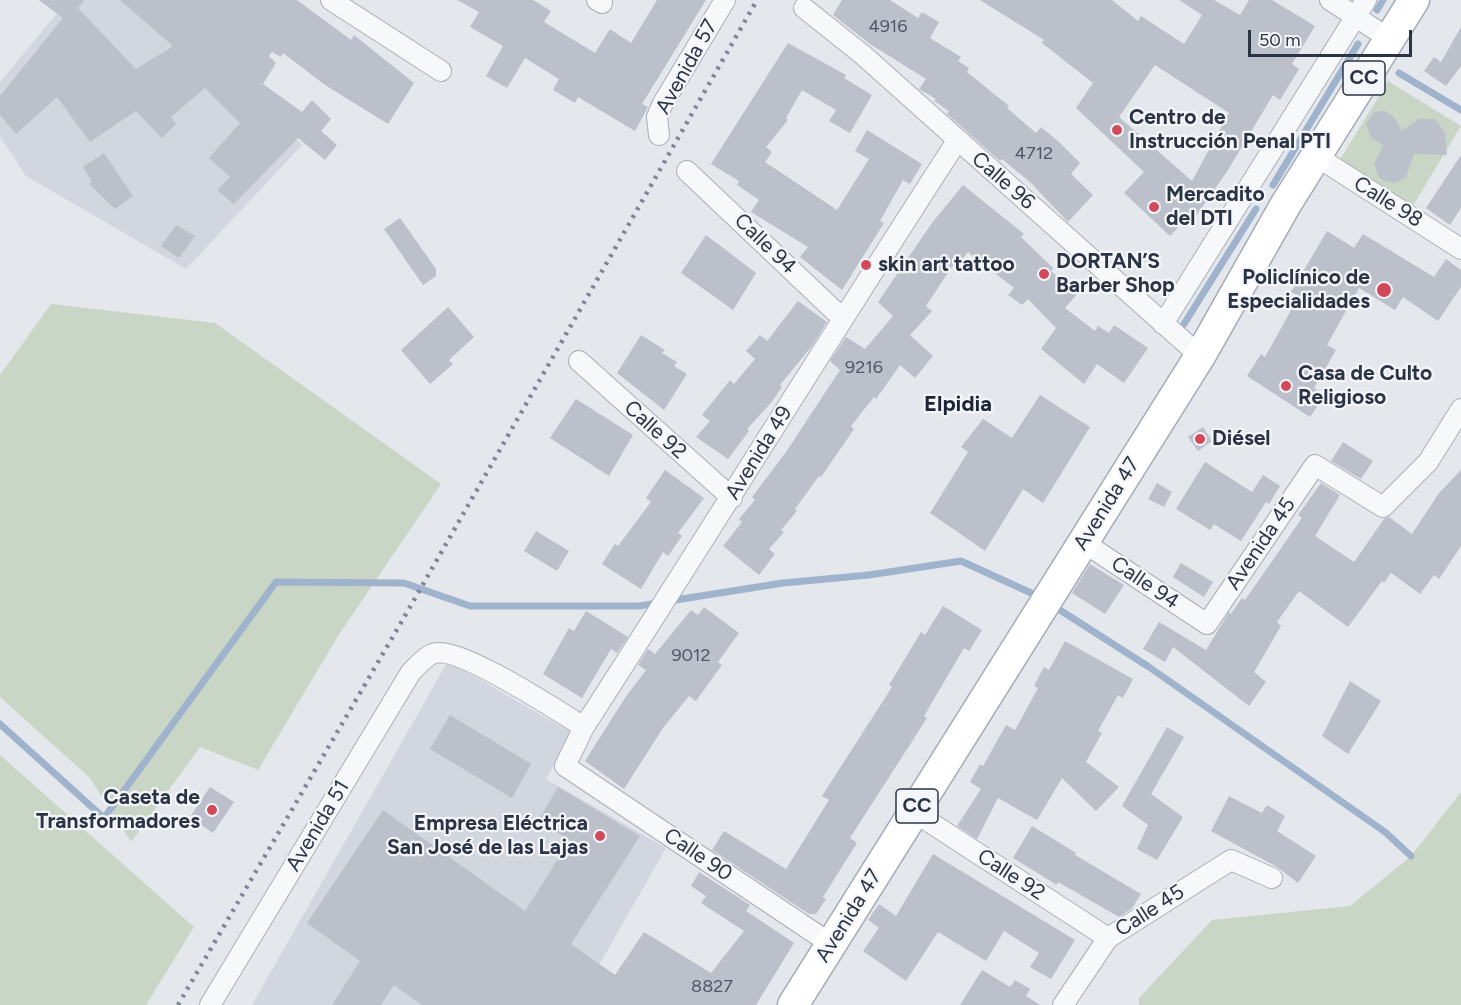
<!DOCTYPE html>
<meta charset="utf-8">
<style>
body{margin:0}
#map{position:relative;width:1461px;height:1005px;overflow:hidden;background:#e4e7ec;font-family:Figtree,sans-serif}
canvas{display:block}
.scale{position:absolute;left:1248px;top:30px;width:164px;height:27px;box-sizing:border-box;border:3px solid #2b3445;border-top:0;padding-left:8px;font-size:18px;line-height:21px;white-space:nowrap;color:#2b3445;-webkit-text-stroke:4px #f4f6f9;paint-order:stroke}
</style>
<div id="map">
<canvas width="1461" height="1005"></canvas>
<div class="scale">50 m</div>
</div>
<script>
const ctx = document.querySelector('canvas').getContext('2d');
ctx.lineJoin = 'round';
function paint(path, color) {
  ctx.fillStyle = color;
  ctx.fill(path, 'evenodd');
}
function strokePath(path, color, width, dash) {
  ctx.strokeStyle = color;
  ctx.lineWidth = width;
  ctx.lineCap = dash ? 'butt' : 'round';
  ctx.setLineDash(dash || []);
  ctx.stroke(path);
}
function label(font, color, halo, rows, align = 'center') {
  ctx.font = font + ' Figtree,sans-serif';
  ctx.lineWidth = 4.5;
  ctx.setLineDash([]);
  ctx.textBaseline = 'middle';
  ctx.strokeStyle = halo;
  ctx.fillStyle = color;
  for (const [text, x, y, turn = 0] of rows) {
    ctx.save();
    ctx.translate(x, y);
    ctx.rotate((+turn || 0) * Math.PI / 180);
    ctx.textAlign = isNaN(turn) ? turn : align;
    if (halo) ctx.strokeText(text, 0, 0);
    ctx.fillText(text, 0, 0);
    ctx.restore();
  }
}
paint(new Path2D(`
 M68,0H153L302,145L186,269L26,176L0,136V82Z
 M448,661L572,733L546,779L666,848L576,1005H252Z`), '#d2d6de');
paint(new Path2D(`
 M1388,81L1461,126L1411,209L1338,163Z
 M51,304L215,323L441,484L338,636L258,770L200,747L131,842L90,778L0,697V375Z
 M0,755L194,927L146,1005H0Z
 M1461,792V1005H1139V998L1212,920L1350,906L1411,856Z`), '#c9d6c5');
strokePath(new Path2D(`
 M1377,10L1383,0
 M1399,73L1461,110
 M1273,185L1358,44
 M1184,324L1256,209
 M669,601L783,583L869,575L961,561L1040,597
 M1052,605L1149,667L1385,832L1411,856
 M0,724L104,818L276,582L404,583L470,606H639L658,603`), '#9fb4cc', 7);
paint(new Path2D(`
 M39,0H84L78,8L136,69L173,46L120,0H297L351,40L354,35L414,83L388,124L325,85L283,53L281,57L272,52L269,56L276,63L263,84L302,112L312,100L331,119L321,131L337,145L325,160L298,138L234,204L217,190L230,177L209,158L240,123L205,88L171,117L176,124L162,138L136,111L90,142L57,97L16,134L0,115V96L63,18Z
 M457,0H533L551,11L544,22L595,53L610,29L631,43L657,0H706L642,104L648,107L635,131L578,97L575,103L553,90L559,79L525,58L507,88L486,76L503,46L470,27L479,12Z
 M842,0H890L918,18L922,12L939,22L930,38L961,57L958,61L969,68L967,72L1009,106L1007,108L1036,133L1041,127L1060,143L1080,163L1071,174L1093,195L1068,222L1031,183L1002,159L1000,161L947,114L949,111L934,101L936,99L919,89L926,79L870,44L833,15Z
 M980,0H1112L1138,21L1141,16L1184,44L1202,15L1179,0H1214L1240,15L1249,0H1272L1315,26L1292,64L1299,69L1280,100L1273,95L1228,170L1194,219L1190,215L1170,236L1124,193L1144,172L1076,108L1093,83L1042,43L1044,40ZM1155,65L1229,113L1192,181L1119,117Z
 M1461,27V66L1446,86L1424,71L1434,57L1441,62Z
 M788,43L846,75L844,78L872,95L850,133L829,121L836,110L802,90L786,118L788,120L766,147L772,152L765,162L837,210L869,159L855,151L867,130L922,164L910,184L903,180L880,221L884,223L842,290L800,257L808,247L751,212L759,200L737,185L739,181L711,164Z
 M1384,111L1393,116L1402,131L1418,119H1435L1445,132L1447,155L1414,154L1406,177L1395,183L1383,180L1378,176L1374,164L1383,145L1371,138L1366,124L1374,112Z
 M104,153L133,196L115,209L89,184L92,182L83,167Z
 M1461,155V208L1450,225L1426,208Z
 M963,185L1024,234L1021,237L1053,268L1051,271L1077,294L1065,308L1095,331L1098,326L1109,333L1114,325L1148,348L1124,383L1097,364L1084,384L1041,349L1056,328L1028,299L1022,305L1008,295L1014,288L968,252L956,267L953,265L926,306L932,311L910,335L933,356L915,378L900,365L876,399L874,397L851,426L854,429L821,477L819,476L795,509L797,511L781,530L784,532L769,549L775,554L759,575L723,546L742,522L739,519L755,500L752,497L786,452L840,370L830,361L846,337L865,349L893,316L878,302L932,223Z
 M400,218L436,269V276L423,285L384,229Z
 M176,225L195,236L179,258L161,246Z
 M1327,231L1354,248L1363,234L1434,277L1446,259L1461,270V287L1438,321L1403,297L1395,310L1359,288L1327,345L1336,350L1314,388L1325,395L1310,417L1247,376L1261,354L1265,357L1299,296L1291,292Z
 M706,235L756,273L733,310L681,273Z
 M798,301L827,322L812,346L780,385L782,387L770,404L747,429L749,431L728,459L696,437L710,421L702,415L730,380L734,384L755,359L746,351L760,335L767,341Z
 M448,307L474,337L449,360L453,364L430,384L401,350Z
 M641,335L665,350L662,353L677,362L674,366L687,374L664,410L617,373Z
 M1040,395L1090,427L1043,503L1023,489L985,551L930,513L968,452L961,447L983,419L1012,438Z
 M576,399L633,435L609,476L550,438Z
 M1203,427L1212,441L1198,451L1188,437Z
 M1343,442L1373,461L1361,479L1331,461Z
 M1205,462L1252,492L1263,475L1280,486L1269,504L1266,502L1241,541L1214,524L1210,530L1176,509Z
 M665,470L704,498L678,533L682,536L668,556L663,552L641,589L602,564L615,544L618,546L651,502L646,498Z
 M1461,470V546L1439,579L1434,575L1420,594L1391,573L1384,583L1382,581L1348,627L1299,591L1277,622L1281,626L1254,672L1266,682L1249,706L1173,647L1165,662L1143,649L1159,622L1206,650L1229,612L1231,614L1242,598L1245,600L1302,518L1298,515L1321,483L1340,495L1315,536L1354,562L1384,519L1389,517L1412,534L1439,493Z
 M1157,483L1172,492L1164,507L1148,499Z
 M536,531L569,551L557,571L524,551Z
 M1181,563L1213,582L1204,597L1173,577Z
 M1090,564L1124,585L1105,614L1072,593Z
 M943,606L982,630L969,651L964,648L924,716L927,718L850,838L857,843L823,897L826,899L816,914H809L712,850L724,831L786,869L829,800L822,796L892,687L889,685L921,632L925,635Z
 M704,607L739,633L718,662L722,665L696,701L689,696L663,728L624,789L585,761L625,698L646,670L638,665L648,649L655,654L691,610L698,615Z
 M586,611L628,637L617,653L611,649L582,698L543,674L569,628L574,631Z
 M1065,641L1133,679L1123,698L1118,695L1098,731L1102,733L1086,762L1119,787L1096,811L1062,778L1037,820L998,798L977,839L957,826L981,789L970,782L980,764L983,766L1006,725L1015,730L1038,688L1034,686L1044,667L1049,670Z
 M1350,681L1381,701L1348,754L1322,736Z
 M450,715L531,764L512,798L430,749Z
 M1167,727L1184,737L1151,794L1183,817L1157,860L1137,849L1148,825L1122,806Z
 M210,787L234,802L213,833L190,817Z
 M558,787L640,836L571,944L615,975L644,932L711,973L744,931L701,903L706,896L691,886L699,872L750,905L746,911L794,943L756,1005H422L394,985L381,1005H332L360,961L307,923L383,810L525,911L570,840L538,821Z
 M1229,796L1262,813L1267,805L1285,816L1277,831L1316,856L1298,883L1277,867L1211,831Z
 M1032,826L1076,853L1075,855L1141,894L1132,908L1119,917L1058,882L1057,885L1013,858Z
 M933,854L1075,940L1051,979L1030,967L1039,953L1004,931L986,961L938,932L906,981L863,951L879,928L868,920L879,904L896,916Z
 M982,970L1010,987L1015,980L1030,989L1026,996L1040,1005H960Z`), '#bbc0ca');
const minor = new Path2D(`
 M331,0L441,71
 M597,0L602,3
 M1330,0L1388,38
 M804,8L863,55L1200,356
 M659,135L657,117L662,105L725,0
 M1316,156L1461,249
 M687,171L842,318
 M1163,324L1366,0
 M579,361L732,498
 M1083,542L1207,624L1315,465L1383,507L1428,462L1461,409
 M914,812L1108,938
 M831,944L565,766L584,727C710,532 831,335 957,141
 M210,1005L411,672C417,666 425,657 432,654C456,643 559,712 584,727
 M1063,1005L1108,938L1231,860L1272,878`);
const primary = new Path2D(`
 M793,1005L1200,356L1286,204L1414,0`);
strokePath(minor, '#a9aeb7', 22);
strokePath(primary, '#a3abb8', 33);
strokePath(minor, '#f7f8fa', 20);
strokePath(primary, '#fff', 30);
strokePath(new Path2D(`
 M178,1005L402,621L757,0`), '#7d8696', 4.5, [3, 6]);
for (const [x, y, r, color] of [
 [1117,130,6,"#d1495b"],
 [1154,207,6,"#d1495b"],
 [866,265,6,"#d1495b"],
 [1044,274,6,"#d1495b"],
 [1384,290,8,"#d1495b"],
 [1286,386,6,"#d1495b"],
 [1200,439,6,"#d1495b"],
 [212,810,6,"#d1495b"],
 [600,836,6,"#d1495b"]
]) {
  const dot = new Path2D();
  dot.arc(x, y, r, 0, 2 * Math.PI);
  ctx.fillStyle = color;
  ctx.fill(dot);
  strokePath(dot, '#f4f6f9', 2);
}
label('18px', '#4f5766', null, [
 ["4916",888,27],
 ["4712",1034,154],
 ["9216",864,368],
 ["9012",691,656],
 ["8827",712,987]
]);
for (const [x, y, w] of [
 [1364,78,42],
 [917,806,42]
]) {
  const box = new Path2D();
  box.roundRect(x - w / 2, y - 17, w, 34, 4.5);
  ctx.fillStyle = '#f4f6f9';
  ctx.fill(box);
  strokePath(box, '#2b3445', 1.5);
}
label('bold 20px', '#2b3445', null, [
 ["CC",1364,78],
 ["CC",917,806]
]);
label('21px', '#2b3445', '#f4f6f9', [
 ["Avenida 57",687,67,-61],
 ["Calle 96",1003,181,41],
 ["Calle 98",1388,202,32],
 ["Calle 94",765,244,44],
 ["Calle 92",655,430,42],
 ["Avenida 49",759,453,-58],
 ["Avenida 47",1107,504,-58],
 ["Avenida 45",1261,544,-56],
 ["Calle 94",1145,583,34],
 ["Avenida 51",318,826,-59],
 ["Calle 90",698,855,34],
 ["Calle 92",1011,875,33],
 ["Calle 45",1150,911,-33],
 ["Avenida 47",849,916,-58]
]);
label('bold 21px', '#2b3445', '#f4f6f9', [
 ["Centro de",1129,118],
 ["Instrucción Penal PTI",1129,142],
 ["Mercadito",1166,195],
 ["del DTI",1166,219],
 ["DORTAN’S",1056,262],
 ["Barber Shop",1056,286],
 ["skin art tattoo",878,265],
 ["Policlínico de",1370,278,"right"],
 ["Especialidades",1370,302,"right"],
 ["Casa de Culto",1298,374],
 ["Religioso",1298,398],
 ["Diésel",1212,439],
 ["Caseta de",200,798,"right"],
 ["Transformadores",200,822,"right"],
 ["Empresa Eléctrica",588,824,"right"],
 ["San José de las Lajas",588,848,"right"]
], 'left');
label('bold 22px', '#1d2536', '#f4f6f9', [
 ["Elpidia",958,405]
]);
</script>
